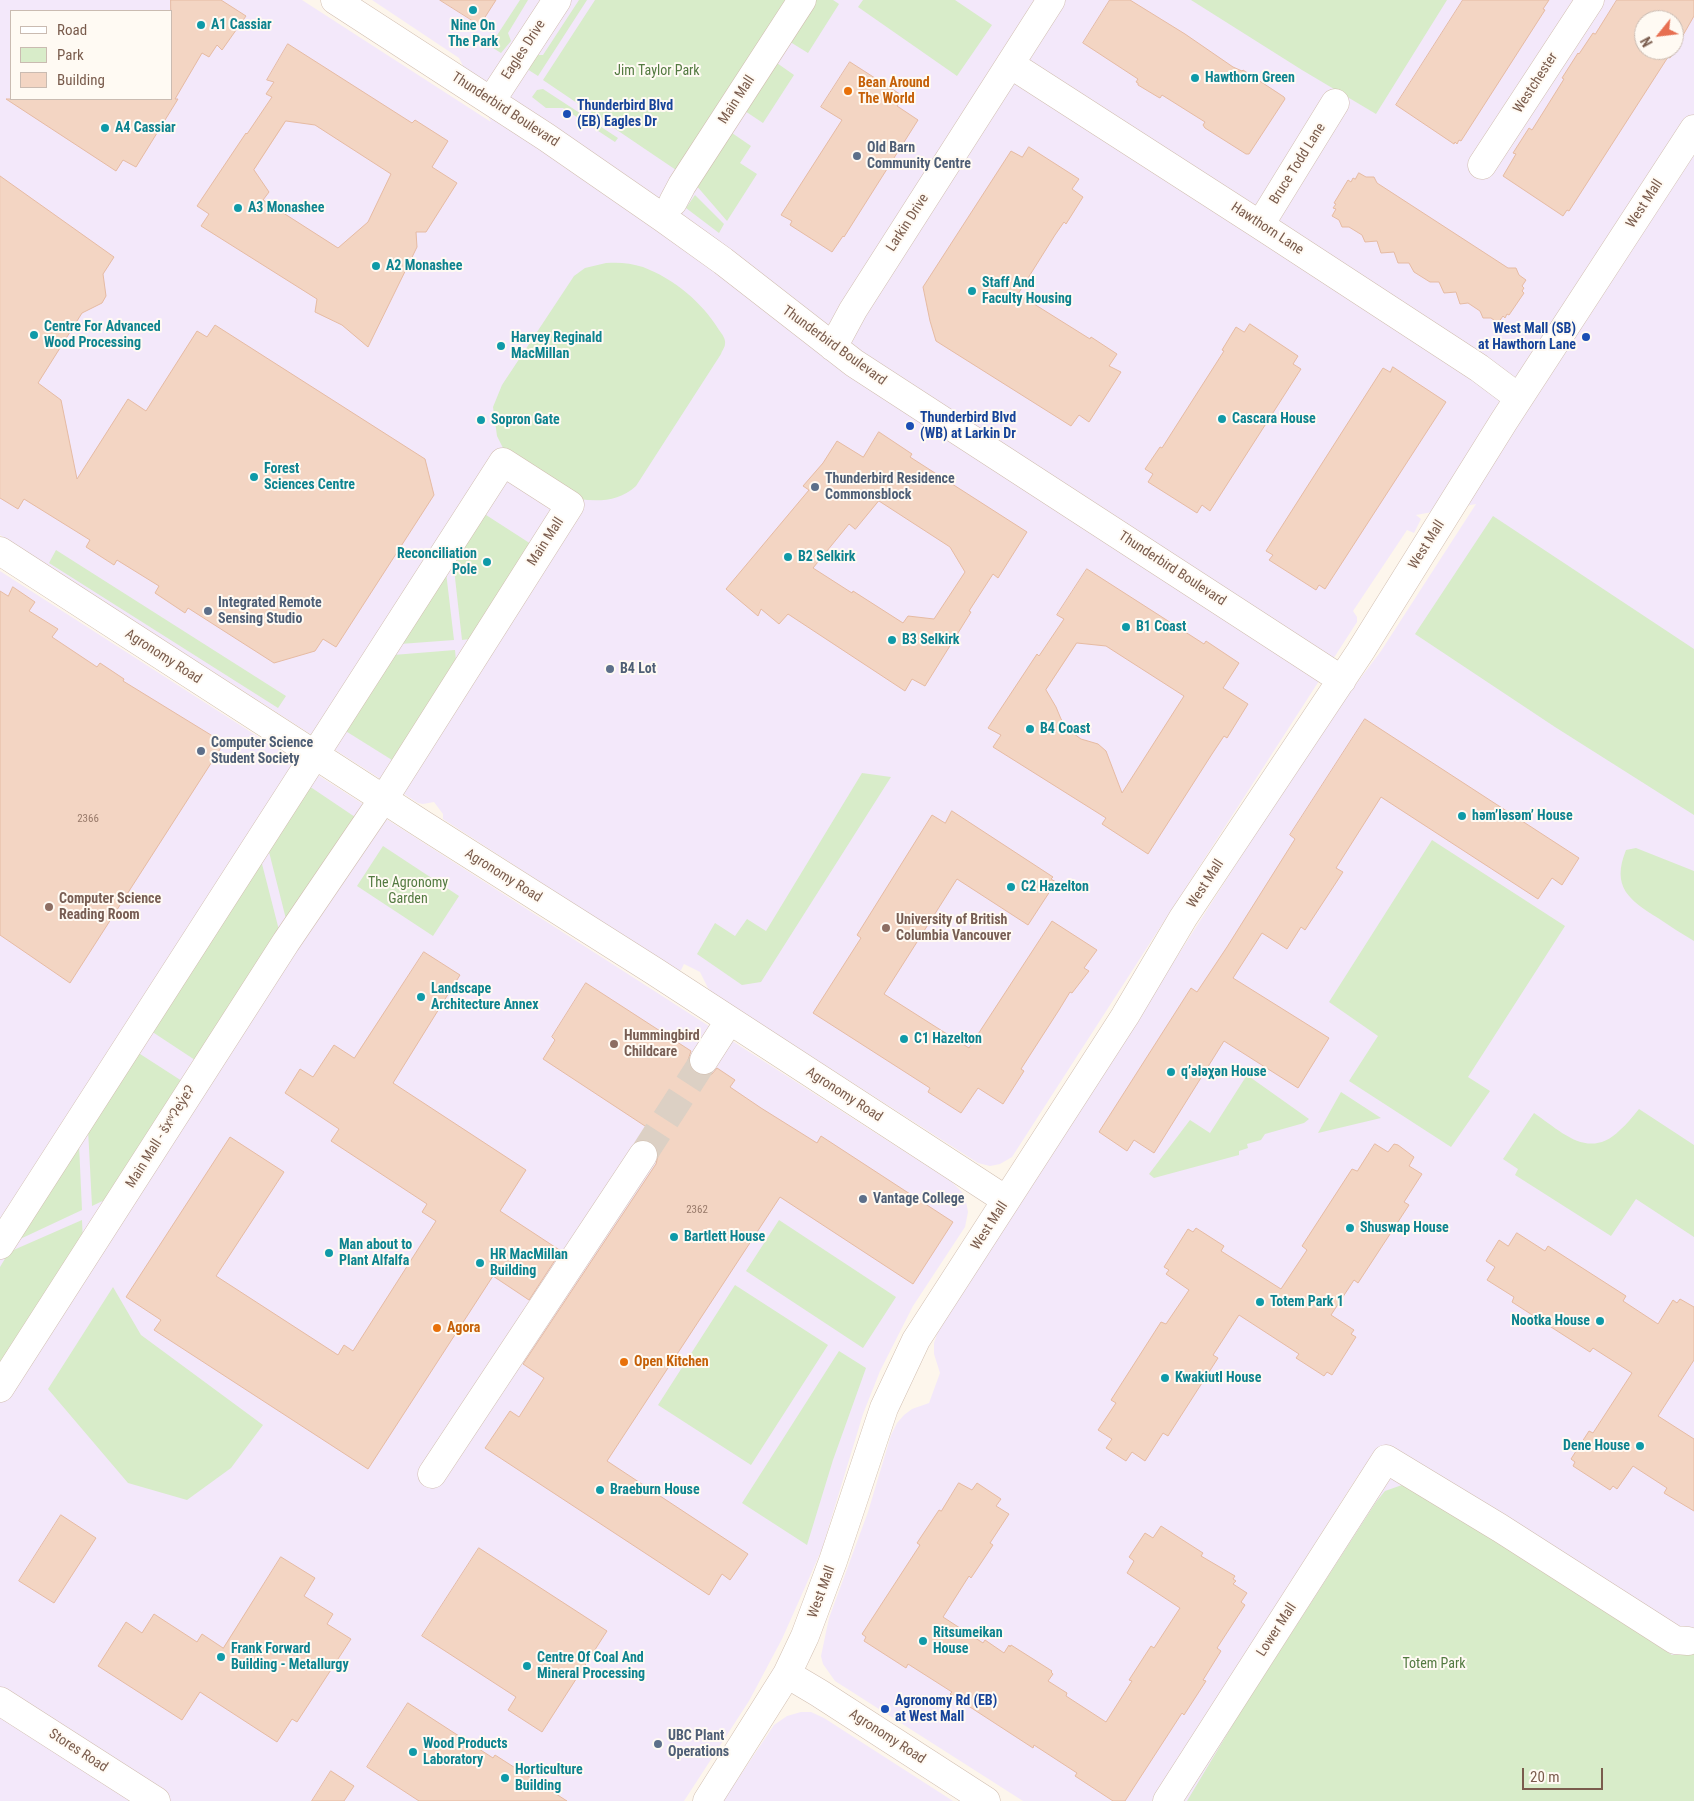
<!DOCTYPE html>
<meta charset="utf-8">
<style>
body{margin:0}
#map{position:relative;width:1694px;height:1801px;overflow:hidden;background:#fdf6ec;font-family:"Roboto Condensed",sans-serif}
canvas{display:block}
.legend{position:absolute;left:10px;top:10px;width:162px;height:90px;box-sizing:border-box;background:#fffaf3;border:1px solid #cabbb1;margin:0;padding:6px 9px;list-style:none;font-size:15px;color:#7a5c4d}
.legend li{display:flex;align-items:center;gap:10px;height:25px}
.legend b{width:25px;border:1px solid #cabbb1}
.north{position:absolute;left:1634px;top:10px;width:50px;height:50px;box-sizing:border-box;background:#fffaf3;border:1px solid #cabbb1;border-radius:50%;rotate:241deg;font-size:14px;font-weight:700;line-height:20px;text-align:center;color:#7a5c4d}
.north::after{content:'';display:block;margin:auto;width:18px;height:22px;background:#e76f51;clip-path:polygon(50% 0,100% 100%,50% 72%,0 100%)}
.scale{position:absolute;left:1522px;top:1768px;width:81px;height:22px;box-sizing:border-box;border:2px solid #7a5c4d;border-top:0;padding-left:6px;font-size:15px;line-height:18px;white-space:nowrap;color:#7a5c4d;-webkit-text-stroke:4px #fffaf3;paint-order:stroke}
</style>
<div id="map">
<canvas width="1694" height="1801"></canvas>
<ul class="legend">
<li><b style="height:6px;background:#fff"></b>Road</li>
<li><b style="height:14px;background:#d8ecc9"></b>Park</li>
<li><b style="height:14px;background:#f3d5c3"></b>Building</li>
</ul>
<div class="north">N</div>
<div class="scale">20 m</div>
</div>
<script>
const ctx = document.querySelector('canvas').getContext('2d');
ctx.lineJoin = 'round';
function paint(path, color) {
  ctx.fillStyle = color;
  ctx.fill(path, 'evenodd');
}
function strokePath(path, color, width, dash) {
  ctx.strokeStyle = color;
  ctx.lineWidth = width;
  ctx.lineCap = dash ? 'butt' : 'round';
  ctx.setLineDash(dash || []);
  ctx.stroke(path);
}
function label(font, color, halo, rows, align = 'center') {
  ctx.font = font + ' "Roboto Condensed",sans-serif';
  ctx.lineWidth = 4;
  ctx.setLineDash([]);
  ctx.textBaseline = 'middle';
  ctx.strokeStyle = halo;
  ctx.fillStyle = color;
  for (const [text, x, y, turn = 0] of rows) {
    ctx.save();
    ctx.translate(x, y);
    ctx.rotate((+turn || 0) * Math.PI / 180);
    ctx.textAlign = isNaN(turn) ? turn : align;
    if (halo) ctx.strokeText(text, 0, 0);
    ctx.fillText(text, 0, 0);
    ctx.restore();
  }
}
paint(new Path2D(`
 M0,0H302L491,122L459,58L372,0H1694V1801H1183L1382,1487L1359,1474L1152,1801H1023L835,1681L823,1664L821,1656L829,1618L868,1512L891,1435L897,1423L904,1415L912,1409L929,1403L940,1373L934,1354V1343L938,1331L1325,725L1381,651L1476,504L1416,515L1421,519L1414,533L1407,530L1353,611L1357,617V622L1012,1157L1000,1164L990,1166L978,1163L714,994L708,988L700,972L684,964L681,970L678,971L443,819V814L434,802L423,804L418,803L0,535ZM11,11H171V99H11ZM1644,20H1674V50H1644Z
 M0,571L952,1182L962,1192L966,1202L968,1212L965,1227L913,1306L880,1371L863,1414L822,1549L782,1639L749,1701L684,1801H0Z
 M801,1712H811L824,1718L953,1801H723L774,1725L787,1716Z`), '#f3e8fa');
paint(new Path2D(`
 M520,0H528L508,33L511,41L501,53L490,46Z
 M579,0H587L538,76L527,69L535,55H543Z
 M595,0H787L676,170L543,80Z
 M813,0H833L839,4L808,53L787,40Z
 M863,0H955L992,25L957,76L858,7Z
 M1191,0H1447L1376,114L1302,70Z
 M774,61L794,75L763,123L742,109Z
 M543,89L618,138L615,142L563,108H546L532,97L537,90Z
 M732,133L751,146L740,163L757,174L727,221L695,184Z
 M695,195L724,224L719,233L686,208Z
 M606,263C619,262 631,263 643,267C674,279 702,302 719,330C722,334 726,339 725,344C725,347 722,351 721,354L636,486C620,501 599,502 579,499L508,458L497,436L493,407L502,385L574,276L585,268Z
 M483,513L531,544L470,639L462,640L453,560Z
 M1493,516L1694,649V815L1555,727L1415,634Z
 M56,550L286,696L278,708L49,563Z
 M446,572L454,640L400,644Z
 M455,650L456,661L392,760L344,730L393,655Z
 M862,773L891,777L761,982L742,985L697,954L715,923L735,936L747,919L766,931Z
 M309,786L355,817L287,923L268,848Z
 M1432,840L1565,926L1468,1077L1490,1091L1451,1147L1349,1081L1378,1036L1329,1002Z
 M383,846L459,896L433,936L357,886Z
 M1636,848L1694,871V941C1682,934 1670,926 1658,918C1629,900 1611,887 1626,850Z
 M261,860L280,934L198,1062L151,1031Z
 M137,1052L185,1083L111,1197L92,1206L88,1129Z
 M1247,1075L1309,1119L1304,1123L1265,1134L1261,1140L1247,1144L1248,1148L1239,1151V1155L1154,1178L1149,1174L1190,1120L1210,1133Z
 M1341,1092L1381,1118L1318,1133Z
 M1639,1109L1694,1145V1237L1636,1199L1611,1236L1515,1175L1518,1169L1503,1159L1534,1113C1562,1132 1589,1161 1620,1130C1627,1124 1633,1116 1639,1109Z
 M79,1144L82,1210L18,1240Z
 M82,1220L83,1242L0,1371V1267L9,1252Z
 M779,1220L896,1297L863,1348L746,1271Z
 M735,1285L828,1345L751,1465L658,1405Z
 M113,1287L141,1335L263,1425L231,1468L187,1500L128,1483L48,1389Z
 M839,1351L866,1368L833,1460L807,1545L742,1503Z
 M1402,1485L1415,1488L1672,1655L1694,1654V1801H1187L1238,1716L1376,1502L1385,1491Z`), '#d8ecc9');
const building = new Path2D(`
 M171,0H221L246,16L222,50L217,45L209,57L202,53L175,99H178L136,167L123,160L116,171L6,99H171Z
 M440,0H496L480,25Z
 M1110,0H1130L1185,34L1233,67L1242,71L1243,70L1284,97L1285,99L1249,154H1246L1205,128L1203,125L1205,122L1162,95L1160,98L1158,97L1138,85V83L1136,82L1138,79L1083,43Z
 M1463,0H1549L1543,9L1545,10L1461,141L1459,140L1457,144L1455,142L1454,144L1396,105Z
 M1617,0H1694V16L1670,58L1668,57L1569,211L1567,210L1563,216L1503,176L1516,154L1513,153L1529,128L1532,130L1544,111L1564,79L1562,78L1578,53L1579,54L1593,33L1595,34ZM1644,20H1674V50H1644Z
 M288,44L412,123L415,120L448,141L432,167L457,183L426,232H416L417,247L368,347L342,325L315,312L317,299L201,226L209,214L197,206L246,133L247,134L272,97L266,94L274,82L267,80ZM286,121L315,125L391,174L368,222L338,248L263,200L269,192L254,170Z
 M850,62L903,96L897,106L918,120L844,237L843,236L832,252L790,225L792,221L781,215L842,120L821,107Z
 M1029,147L1079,179L1072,189L1083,197L1066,224L1064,222L1055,235L1018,294L1090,339L1091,337L1117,354L1109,366L1121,372L1089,422L1079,415L1071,426L936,341L930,321L923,287L1011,151L1022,157Z
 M1359,173L1366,177H1374L1377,183L1508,268H1516L1519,275L1526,280L1522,286L1524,288L1522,291L1524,293L1509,315L1507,314L1505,318L1503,316L1498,323L1491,318H1483L1480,311L1468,303L1460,304L1456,292L1444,293L1439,282H1430L1414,272L1409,263H1398L1394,252L1381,253L1377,241L1365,242L1362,235L1349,227H1342L1339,220L1332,216L1336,209L1333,208L1336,204L1334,203L1348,180L1351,182L1353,178L1355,179Z
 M0,176L114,257L103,274L106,296L102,303L82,313L38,383L61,400L77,479L128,399L146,411L197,331L207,337L215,325L425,459L434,495L336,647L323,639L315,651L274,663L188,608L185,613L155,593L159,586L117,560L114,565L86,547L90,540L24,499L18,509L0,498Z
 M1250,324L1298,356L1293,364L1301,369L1210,511L1202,505L1197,513L1148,482L1153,474L1145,469L1160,447L1162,448L1224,351L1222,350L1236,327L1244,332Z
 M1393,367L1446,402L1325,589L1319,585L1316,590L1269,560L1273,555L1266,551L1383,368L1390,372Z
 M879,432L912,454L910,457L1027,532L998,578L993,574L969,611L971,612L925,686L912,679L905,691L788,614L779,624L761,609L758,616L726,589L809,490L803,486L823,463L837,441L863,457ZM879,501L950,547L965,572L934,619L908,616L903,623L853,591L852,593L813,568L849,524L855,529Z
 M1087,569L1204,644L1206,641L1239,663L1223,688L1248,704L1227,738L1224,736L1212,754L1148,854L1102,824L1106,818L993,747L1001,735L988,728L1037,654L1039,656L1064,619L1057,615ZM1077,643L1106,646L1184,696L1122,793L1106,751L1098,744L1081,739L1070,731L1061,719L1056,707L1046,690Z
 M13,587L35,602L29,611L58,629L52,637L97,667L100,663L124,679L123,681L224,743L70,983L0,935V591L8,596Z
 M1365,719L1579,858L1562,885L1552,878L1538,899L1381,797L1336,868L1343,872L1305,930L1301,927L1287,949L1262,933L1233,978L1329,1038L1298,1088L1224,1041L1154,1153L1134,1140L1127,1151L1099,1132L1191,988L1197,992L1227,947L1295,839L1290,835Z
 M952,811L1053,877L1051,879L1056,882L1028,925L957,879L884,994L969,1048L1052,921L1097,950L1084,968L1089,971L1072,993L1070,992L1059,1010L1021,1069L1024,1071L1003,1104L978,1088L961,1113L928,1092L930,1088L813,1013L861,938L857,935L932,815L945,823Z
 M424,952L460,975L393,1083L526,1170L500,1211L561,1251L529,1300L493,1276L368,1469L154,1330L161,1320L126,1297L230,1137L284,1172L216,1276L338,1355L344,1345L353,1351L436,1221L422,1212L427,1204L331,1141L339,1129L285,1093L300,1069L313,1077L334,1045L354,1058Z
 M586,983L691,1051L688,1060L690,1067L695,1073L704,1076L712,1074L717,1068L735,1080L730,1087L761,1108L817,1143L821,1136L953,1222L913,1284L780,1197L607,1461L748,1554L730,1580L722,1574L709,1595L485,1448L510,1411L519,1417L544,1378L523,1364L656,1164L658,1156L657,1148L652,1142L644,1140H640L648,1128L543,1059L555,1040L552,1037Z
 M1375,1144L1388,1152L1394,1144L1398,1145L1414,1157L1409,1166L1422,1174L1404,1202L1409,1205L1358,1283L1354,1280L1331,1315L1354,1330L1351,1334L1356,1337L1332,1375L1327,1372L1324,1376L1296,1358L1299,1354L1239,1315L1213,1355L1218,1358L1168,1436L1163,1433L1145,1461L1132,1452L1126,1461L1106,1448L1112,1439L1098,1430L1116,1403L1111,1400L1161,1322L1166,1324L1189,1290L1166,1274L1169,1270L1164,1267L1188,1229L1193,1232L1196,1228L1224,1246L1221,1251L1281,1289L1307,1250L1302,1246L1352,1169L1357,1171Z
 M1517,1233L1545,1251L1548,1246L1626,1296L1623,1301L1658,1324L1673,1300L1677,1303L1680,1299L1694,1307V1360L1658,1416L1694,1439V1511L1664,1493L1667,1488L1633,1466L1617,1489L1613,1486L1610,1490L1573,1466L1575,1462L1571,1459L1589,1431L1593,1433L1632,1373L1593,1348L1590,1352L1565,1336L1512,1302L1514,1297L1487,1280L1495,1267L1486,1261L1499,1240L1508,1246Z
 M959,1483L972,1490L977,1483L1001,1499L996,1506L1009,1514L990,1543L993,1545L971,1578L969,1576L943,1617L983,1643L985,1640L1004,1653L1009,1645L1010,1647L1011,1645L1052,1671L1051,1672L1053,1674L1048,1681L1067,1693L1066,1696L1106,1722L1132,1681L1129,1680L1151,1646L1154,1648L1180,1608L1127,1573L1134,1561L1129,1557L1145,1533L1153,1538L1161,1526L1203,1553L1201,1556L1235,1576L1233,1579L1236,1581L1233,1584L1247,1593L1241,1602L1245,1605L1217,1648L1221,1651L1203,1680L1206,1681L1184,1715L1182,1713L1125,1801H1113L1075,1776L1077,1773L1034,1745L1033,1748L950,1694L952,1692L908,1664L906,1668L864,1641L866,1637L862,1634L920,1545L917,1543L939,1510L941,1511Z
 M61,1515L96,1538L54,1603L19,1581Z
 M479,1548L607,1631L542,1732L508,1710L516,1697L422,1636Z
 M281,1557L315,1578L304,1596L333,1614L327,1624L351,1639L297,1722L292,1719L277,1742L200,1692L182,1720L98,1666L126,1622L142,1633L154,1614L197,1642L202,1634L223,1648Z
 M408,1703L493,1758L495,1755L567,1801H419L367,1767Z
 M331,1771L354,1786L344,1801H312Z`);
paint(building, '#f3d5c3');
strokePath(building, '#e6bba3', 1);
strokePath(new Path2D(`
 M643,1155L704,1060`), '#dcd0c4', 28, [28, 14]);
const minor = new Path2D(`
 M335,0L546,137L663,218L723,261L854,363L1342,680
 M1010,64L1260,225L1479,368L1519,398
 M491,101L557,0
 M1482,165L1590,0
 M673,202L682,185L802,0
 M1260,225L1335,103
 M833,347L853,310L1051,0
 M0,551L422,824L654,971L1006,1200
 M704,1060L729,1021
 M0,1245L503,462L570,505L392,786L286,942L0,1388
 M432,1474L643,1155
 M787,1674L819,1693L986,1801
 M0,1701L156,1801
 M707,1801L787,1674L805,1636L833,1561L884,1408L916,1340L1125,1016L1183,918L1360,652L1504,421L1694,129
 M1167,1801L1386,1459L1500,1528L1675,1640L1688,1641`);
strokePath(minor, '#d1beb0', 29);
strokePath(minor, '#fff', 28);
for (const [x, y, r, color] of [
 [473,10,5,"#0f9aa8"],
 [201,25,5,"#0f9aa8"],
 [1195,78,5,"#0f9aa8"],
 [848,91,5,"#e8710a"],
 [567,114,5,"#1a4fb4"],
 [105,128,5,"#0f9aa8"],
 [857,156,5,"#5c6f8a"],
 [238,208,5,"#0f9aa8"],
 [376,266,5,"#0f9aa8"],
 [972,291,5,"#0f9aa8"],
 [34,335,5,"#0f9aa8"],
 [1586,337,5,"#1a4fb4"],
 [501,346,5,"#0f9aa8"],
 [1222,419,5,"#0f9aa8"],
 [481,420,5,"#0f9aa8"],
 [910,426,5,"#1a4fb4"],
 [254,477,5,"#0f9aa8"],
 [815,487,5,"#5c6f8a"],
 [788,557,5,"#0f9aa8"],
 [487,562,5,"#0f9aa8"],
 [208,611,5,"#5c6f8a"],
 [1126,627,5,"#0f9aa8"],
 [892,640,5,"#0f9aa8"],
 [610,669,5,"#5c6f8a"],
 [1030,729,5,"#0f9aa8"],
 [201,751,5,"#5c6f8a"],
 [1462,816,5,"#0f9aa8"],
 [1011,887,5,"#0f9aa8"],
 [49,907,5,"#8d6e63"],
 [886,928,5,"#8d6e63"],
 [421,997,5,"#0f9aa8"],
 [904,1039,5,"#0f9aa8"],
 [614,1044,5,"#8d6e63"],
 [1171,1072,5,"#0f9aa8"],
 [863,1199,5,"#5c6f8a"],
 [1350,1228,5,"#0f9aa8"],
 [674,1237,5,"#0f9aa8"],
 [329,1253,5,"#0f9aa8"],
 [480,1263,5,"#0f9aa8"],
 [1260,1302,5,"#0f9aa8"],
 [1600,1321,5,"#0f9aa8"],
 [437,1328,5,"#e8710a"],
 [624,1362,5,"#e8710a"],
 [1165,1378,5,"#0f9aa8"],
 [1640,1446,5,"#0f9aa8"],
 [600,1490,5,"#0f9aa8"],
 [923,1641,5,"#0f9aa8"],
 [221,1657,5,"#0f9aa8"],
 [527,1666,5,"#0f9aa8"],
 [885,1709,5,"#1a4fb4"],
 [658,1744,5,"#5c6f8a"],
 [413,1752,5,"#0f9aa8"],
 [505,1778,5,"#0f9aa8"]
]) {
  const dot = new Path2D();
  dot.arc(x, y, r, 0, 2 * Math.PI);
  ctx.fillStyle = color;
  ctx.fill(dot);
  strokePath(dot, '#fffaf3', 2);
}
label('11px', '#987a6a', null, [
 ["2366",88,819],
 ["2362",697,1210]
]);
label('bold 14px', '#0d838f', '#fffaf3', [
 ["A1 Cassiar",211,25],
 ["Nine On",473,26,"center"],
 ["The Park",473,42,"center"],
 ["Hawthorn Green",1205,78],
 ["A4 Cassiar",115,128],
 ["A3 Monashee",248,208],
 ["A2 Monashee",386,266],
 ["Staff And",982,283],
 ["Faculty Housing",982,299],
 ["Centre For Advanced",44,327],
 ["Wood Processing",44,343],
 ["Harvey Reginald",511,338],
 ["MacMillan",511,354],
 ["Cascara House",1232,419],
 ["Sopron Gate",491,420],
 ["Forest",264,469],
 ["Sciences Centre",264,485],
 ["Reconciliation",477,554,"right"],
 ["Pole",477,570,"right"],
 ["B2 Selkirk",798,557],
 ["B1 Coast",1136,627],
 ["B3 Selkirk",902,640],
 ["B4 Coast",1040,729],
 ["həm’ləsəm’ House",1472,816],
 ["C2 Hazelton",1021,887],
 ["Landscape",431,989],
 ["Architecture Annex",431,1005],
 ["C1 Hazelton",914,1039],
 ["q’ələχən House",1181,1072],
 ["Shuswap House",1360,1228],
 ["Bartlett House",684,1237],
 ["Man about to",339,1245],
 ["Plant Alfalfa",339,1261],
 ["HR MacMillan",490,1255],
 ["Building",490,1271],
 ["Totem Park 1",1270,1302],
 ["Nootka House",1590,1321,"right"],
 ["Kwakiutl House",1175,1378],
 ["Dene House",1630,1446,"right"],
 ["Braeburn House",610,1490],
 ["Ritsumeikan",933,1633],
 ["House",933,1649],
 ["Frank Forward",231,1649],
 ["Building - Metallurgy",231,1665],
 ["Centre Of Coal And",537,1658],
 ["Mineral Processing",537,1674],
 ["Wood Products",423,1744],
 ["Laboratory",423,1760],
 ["Horticulture",515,1770],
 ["Building",515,1786]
], 'left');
label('14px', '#7a5c4d', '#fffaf3', [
 ["Eagles Drive",524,50,-57],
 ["Westchester",1536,83,-57],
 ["Main Mall",737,100,-57],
 ["Thunderbird Boulevard",505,110,33],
 ["Bruce Todd Lane",1298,164,-58],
 ["West Mall",1645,204,-57],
 ["Larkin Drive",908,223,-57],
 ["Hawthorn Lane",1267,229,33],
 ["Thunderbird Boulevard",834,346,36],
 ["Main Mall",546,542,-57],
 ["West Mall",1427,545,-58],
 ["Thunderbird Boulevard",1172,569,33],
 ["Agronomy Road",163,657,33],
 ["Agronomy Road",503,876,32],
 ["West Mall",1206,884,-57],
 ["Agronomy Road",844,1095,33],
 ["Main Mall - šxʷʔey̓eʔ",161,1137,-58],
 ["West Mall",990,1226,-57],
 ["West Mall",822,1592,-70],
 ["Lower Mall",1277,1630,-57],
 ["Agronomy Road",887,1737,33],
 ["Stores Road",78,1751,33]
]);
label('14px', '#537a41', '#fffaf3', [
 ["Jim Taylor Park",657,71],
 ["The Agronomy",408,883],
 ["Garden",408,899],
 ["Totem Park",1434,1664]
]);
label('bold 14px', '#c56008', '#fffaf3', [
 ["Bean Around",858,83],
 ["The World",858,99],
 ["Agora",447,1328],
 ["Open Kitchen",634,1362]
], 'left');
label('bold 14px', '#164399', '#fffaf3', [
 ["Thunderbird Blvd",577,106],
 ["(EB) Eagles Dr",577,122],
 ["West Mall (SB)",1576,329,"right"],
 ["at Hawthorn Lane",1576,345,"right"],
 ["Thunderbird Blvd",920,418],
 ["(WB) at Larkin Dr",920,434],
 ["Agronomy Rd (EB)",895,1701],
 ["at West Mall",895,1717]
], 'left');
label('bold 14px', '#4e5e75', '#fffaf3', [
 ["Old Barn",867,148],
 ["Community Centre",867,164],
 ["Thunderbird Residence",825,479],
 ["Commonsblock",825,495],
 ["Integrated Remote",218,603],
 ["Sensing Studio",218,619],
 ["B4 Lot",620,669],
 ["Computer Science",211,743],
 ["Student Society",211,759],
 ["Vantage College",873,1199],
 ["UBC Plant",668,1736],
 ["Operations",668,1752]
], 'left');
label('bold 14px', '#785e54', '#fffaf3', [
 ["Computer Science",59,899],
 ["Reading Room",59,915],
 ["University of British",896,920],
 ["Columbia Vancouver",896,936],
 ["Hummingbird",624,1036],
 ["Childcare",624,1052]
], 'left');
</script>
